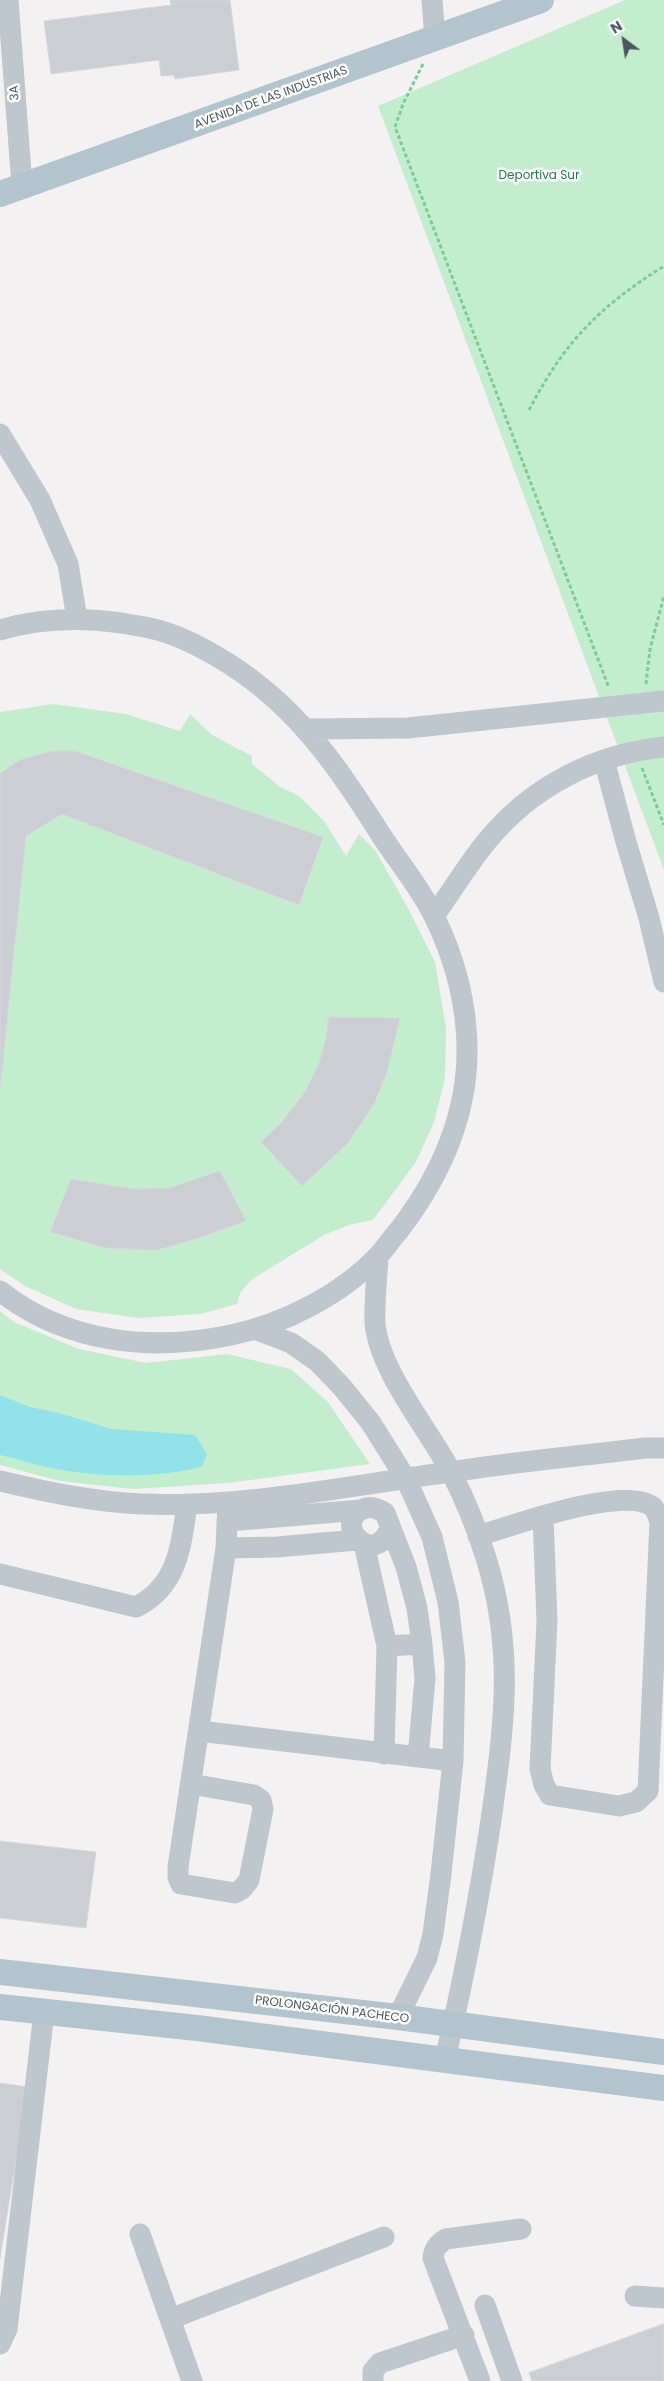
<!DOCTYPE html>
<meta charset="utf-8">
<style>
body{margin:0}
#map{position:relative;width:664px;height:2381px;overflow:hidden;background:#f3f1f2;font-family:Poppins,sans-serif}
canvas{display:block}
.north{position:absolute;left:599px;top:15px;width:50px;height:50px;-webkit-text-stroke:4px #fff;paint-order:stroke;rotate:329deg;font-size:14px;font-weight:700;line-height:20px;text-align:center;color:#4a575e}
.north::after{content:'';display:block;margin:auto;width:18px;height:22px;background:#4a575e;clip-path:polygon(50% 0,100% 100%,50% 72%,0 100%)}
</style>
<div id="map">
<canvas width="664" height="2381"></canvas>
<div class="north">N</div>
</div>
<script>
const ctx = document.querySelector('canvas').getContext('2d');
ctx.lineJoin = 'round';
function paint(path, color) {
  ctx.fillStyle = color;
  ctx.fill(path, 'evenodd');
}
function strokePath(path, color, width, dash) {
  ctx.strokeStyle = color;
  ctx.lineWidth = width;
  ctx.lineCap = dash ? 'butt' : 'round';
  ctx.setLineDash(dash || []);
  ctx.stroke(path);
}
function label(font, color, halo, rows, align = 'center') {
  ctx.font = font + ' Poppins,sans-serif';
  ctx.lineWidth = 5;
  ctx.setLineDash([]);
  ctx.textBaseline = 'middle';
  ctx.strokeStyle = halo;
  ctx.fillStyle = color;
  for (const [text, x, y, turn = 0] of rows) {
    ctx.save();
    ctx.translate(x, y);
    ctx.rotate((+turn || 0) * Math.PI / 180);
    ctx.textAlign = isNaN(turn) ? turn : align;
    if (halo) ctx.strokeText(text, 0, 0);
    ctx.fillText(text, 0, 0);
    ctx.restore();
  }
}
paint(new Path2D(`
 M625,0H664V870L378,106Z
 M53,704L126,714L180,731L190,714L212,735L252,756V764L279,786L299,796L324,821L346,856L359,834L375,850L408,908L435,962L446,1029L445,1079L434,1122L416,1162L373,1220L349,1225L324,1235L251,1280L240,1293L237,1304L201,1314L138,1318L76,1309L25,1286L0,1269V712Z
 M0,1311L14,1322L79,1349L146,1363L227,1354L291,1369L328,1402L370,1464L228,1483L133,1489L60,1481L0,1465Z`), '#c3eece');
paint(new Path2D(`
 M0,1395L30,1407L59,1413L112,1429L195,1435L207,1454L202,1467C155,1478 103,1478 56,1469C37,1466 19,1459 0,1455Z`), '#92e2e9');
const building = new Path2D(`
 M170,0H230L239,70L175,79L174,75L161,76L159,60L51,74L44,21L171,5Z
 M52,751H75L323,837L299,905L62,814L26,836L0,1090V773L20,760Z
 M329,1017L400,1018L387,1072L374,1104L347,1144L302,1186L261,1142L281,1123L305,1092L319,1063L326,1038Z
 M220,1171L246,1221L199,1238L157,1250L106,1248L50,1232L71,1179L135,1189L169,1188Z
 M0,1841L96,1852L86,1928L0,1918Z
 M0,2083L28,2087L0,2258Z
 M664,2324V2381H532L529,2373Z`);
paint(building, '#cbcfd3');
strokePath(building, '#d6d8dc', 1);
strokePath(new Path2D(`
 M423,64L403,104L395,127L609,688
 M529,410C565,341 599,307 664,266
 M646,684L650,649L664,596
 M642,768L664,825`), '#7ccb99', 3, [4, 2.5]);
strokePath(new Path2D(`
 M8,0L22,186
 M432,0L435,39
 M0,434L40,500L68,564L77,619
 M0,630C40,618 80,617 121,623C132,625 143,626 154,629C175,634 197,645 216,656C294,701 336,764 383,838C400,864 422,890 435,918C451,951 463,991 466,1028C473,1103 444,1171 400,1229C393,1237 386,1247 379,1255C341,1295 284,1324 231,1335C151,1352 66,1343 0,1291
 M306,729L408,728L664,701
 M604,760L626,842L649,918L664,982
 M434,916C452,891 468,864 487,841C531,787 595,754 664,747
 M378,1256C377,1278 374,1301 375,1323C379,1371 429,1430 451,1472C465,1499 477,1529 486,1558C515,1650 504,1727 491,1820C479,1901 463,1981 445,2060
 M257,1330L291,1343L317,1361L342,1387L371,1423L406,1479L432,1537L448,1602L455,1662L453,1761L441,1874L433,1934L427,1958L398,2017
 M0,1481C47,1492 94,1502 142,1504C245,1508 347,1486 450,1472C515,1462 580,1456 645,1448H664
 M228,1521L361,1510
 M390,1528C374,1570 331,1523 363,1509C371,1506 377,1508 385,1513L406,1567L417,1608L422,1644L425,1678L418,1757
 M478,1536C511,1526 626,1484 653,1507C656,1510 658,1517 660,1521L648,1791L636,1802L619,1806L550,1795L544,1785L540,1769L547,1621L543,1516
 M364,1544L387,1646L384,1754
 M226,1548L277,1547L357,1540
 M0,1574L136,1607C178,1586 181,1546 187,1504
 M387,1646L422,1644
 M199,1731L453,1761
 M191,1784L254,1795L261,1800L263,1809L249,1880L242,1889L235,1893L181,1884L178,1877V1867L226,1548L228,1502
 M140,2234L192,2381
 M635,2296L664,2298
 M485,2305L512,2381
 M170,2319L384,2237
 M0,2344L7,2329L44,2012
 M373,2381V2371L380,2363L464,2335
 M480,2381L433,2258C434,2248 438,2244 446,2239L521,2229`), '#bec7cd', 21);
strokePath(new Path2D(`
 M0,194L541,0
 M0,1972L398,2017L664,2052
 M0,2007L197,2028L664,2088`), '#b2c4ce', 26);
label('12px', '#4a575e', '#fff', [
 ["3A",15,93,-94],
 ["AVENIDA DE LAS INDUSTRIAS",271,98,-20],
 ["PROLONGACIÓN PACHECO",332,2010,7]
]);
label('12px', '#1c7e40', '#fff', [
 ["Deportiva Sur",539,176]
]);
</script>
